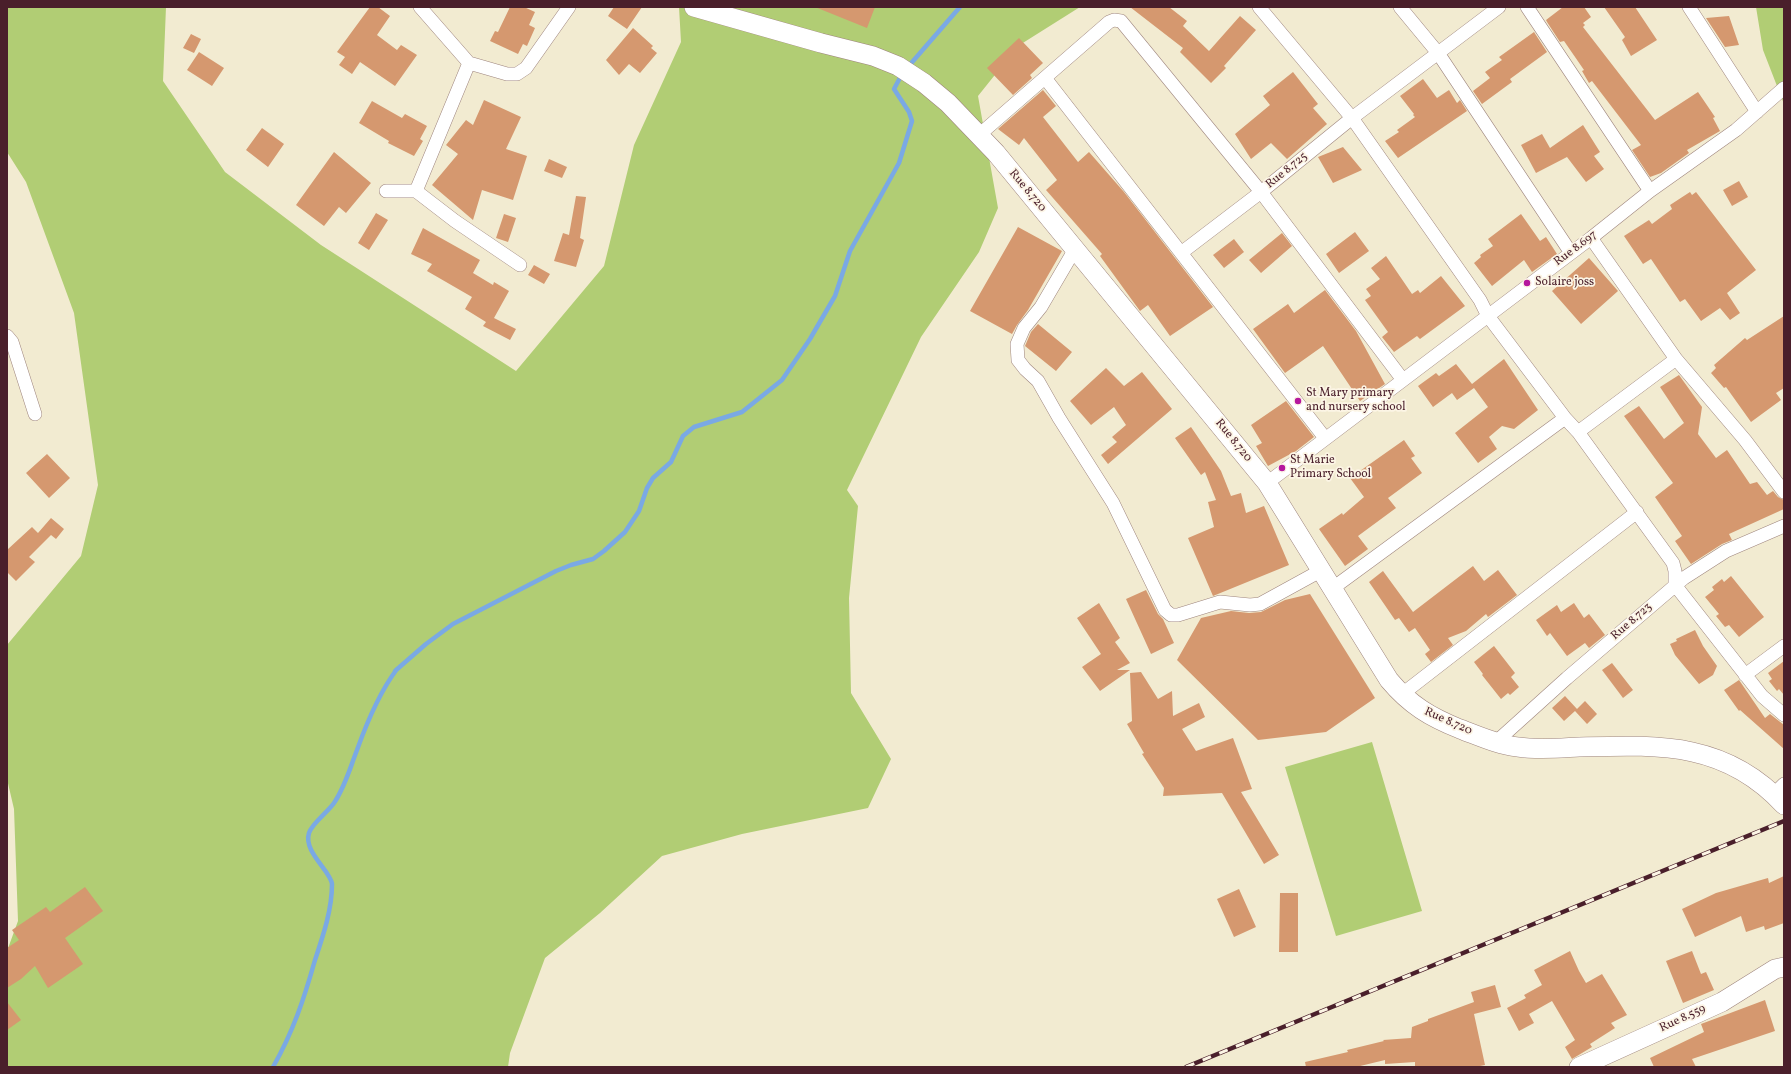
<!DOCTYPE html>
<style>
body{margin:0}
#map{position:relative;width:1791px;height:1074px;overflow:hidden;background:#f2ebd1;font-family:Vollkorn,serif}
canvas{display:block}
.frame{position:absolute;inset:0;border:8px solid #4a1f2b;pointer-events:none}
</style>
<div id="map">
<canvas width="1791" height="1074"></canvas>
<div class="frame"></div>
</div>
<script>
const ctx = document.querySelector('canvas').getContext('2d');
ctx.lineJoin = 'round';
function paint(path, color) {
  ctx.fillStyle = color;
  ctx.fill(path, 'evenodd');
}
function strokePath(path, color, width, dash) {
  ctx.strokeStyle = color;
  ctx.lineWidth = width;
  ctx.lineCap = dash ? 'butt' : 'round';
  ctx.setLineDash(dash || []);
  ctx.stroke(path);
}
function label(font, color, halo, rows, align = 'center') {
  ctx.font = font + ' Vollkorn,serif';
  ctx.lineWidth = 3.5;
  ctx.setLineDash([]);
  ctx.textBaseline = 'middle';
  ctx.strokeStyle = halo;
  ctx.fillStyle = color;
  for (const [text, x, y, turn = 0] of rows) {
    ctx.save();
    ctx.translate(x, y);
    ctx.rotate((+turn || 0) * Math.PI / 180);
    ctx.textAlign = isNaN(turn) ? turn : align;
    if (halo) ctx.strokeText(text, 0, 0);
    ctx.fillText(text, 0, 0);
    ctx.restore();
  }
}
paint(new Path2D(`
 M7,7H166L163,81L225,172L321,245L516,371L604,266L634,145L681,42L679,7H1080L1018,46L978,96L998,208L979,252L921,337L847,490L858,506L849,598L851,693L891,759L868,808L742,834L662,856L600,913L545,958L510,1053L508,1067H7V951L18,921L14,809L7,779V645L81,556L98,485L74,313L26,182L7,152Z
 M1756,7H1784V104L1763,50Z
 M1372,742L1422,911L1336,936L1285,767Z`), '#b1cd74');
strokePath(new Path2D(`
 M907,68L960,7
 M273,1067C293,1032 304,999 315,960C323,936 332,910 332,884C331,871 303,852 309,833C312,823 328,812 334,803C345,787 350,768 357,750C367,722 379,693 397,669L395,671L426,644L453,624L556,571L571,565L593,559L604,551L625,532L639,511L647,488L653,478L671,462L683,436L694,427L742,412L782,380L810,339L835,296L850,251L899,163L912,121L909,112L894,89L902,74`), '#7aa9e4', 4.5);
paint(new Path2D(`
 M370,7H378L390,16L377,35L397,50L401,45L417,55L395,86L360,62L352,74L339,65L345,57L337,52Z
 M510,7H524L535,12L529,25L535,28L527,46L523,44L518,54L490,41L495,31L498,32Z
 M614,7H642L627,29L608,16Z
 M815,7H875L867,28Z
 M1130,7H1169L1187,21L1183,26L1209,51L1240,16L1256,30L1224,66L1226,68L1211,83L1180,52L1183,48Z
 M1563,7H1584L1591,17L1583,23L1585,25L1583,27L1655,120L1698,92L1715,117L1713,118L1720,131L1687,150L1689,153L1661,173L1650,177L1632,150L1641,145L1592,81L1589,83L1582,71L1584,70L1564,41L1560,42L1547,22L1546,20Z
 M1604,7H1635L1657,40L1631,56L1622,40L1625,37Z
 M1729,16L1739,45L1725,47L1706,18Z
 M633,28L653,46L651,48L657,53L640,73L629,64L619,75L606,60Z
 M1534,32L1547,52L1510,79L1512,82L1482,104L1473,91L1490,78L1485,72L1502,60L1499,57Z
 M191,34L201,39L194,53L183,48Z
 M1019,38L1043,63L1030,75L1032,78L1013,95L987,68Z
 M199,52L224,68L212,86L187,70Z
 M1293,72L1318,104L1313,108L1327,124L1287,159L1271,143L1251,159L1235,134L1270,105L1263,96Z
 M1423,79L1437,98L1449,90L1457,103L1460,100L1467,111L1398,158L1385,141L1399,132L1397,130L1415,117L1413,115L1414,114L1400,96Z
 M1043,90L1056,106L1043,117L1078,162L1089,152L1124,192L1213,307L1170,336L1148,305L1140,311L1100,256L1102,254L1046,190L1057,180L1024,138L1019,145L998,129Z
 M484,100L521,117L506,149L527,156L513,200L482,190L473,220L432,185L458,154L446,145L466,120L473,125Z
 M372,101L402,118L405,114L427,126L420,139L423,141L414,156L388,143L389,141L359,123Z
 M1583,125L1600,152L1594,156L1604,169L1586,182L1567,157L1536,173L1521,145L1542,134L1550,148Z
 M262,128L284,144L268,167L246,150Z
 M1343,147L1362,170L1333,183L1318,157Z
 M334,152L371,183L346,213L339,207L324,226L296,205Z
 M549,159L567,167L562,178L544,171Z
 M1739,181L1748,197L1732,206L1723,190Z
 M1690,192L1692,195L1696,192L1756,270L1727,293L1740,313L1730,320L1720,308L1701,321L1685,299L1680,302L1651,259L1643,264L1624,236L1649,220L1652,224L1672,209L1670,205Z
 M576,196L586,197L580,238L584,240L576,267L554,261L563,233L569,235Z
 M376,213L388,220L369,250L358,243Z
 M504,214L516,218L508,242L496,238Z
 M1521,214L1540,241L1546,237L1557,254L1532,272L1524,260L1492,286L1474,263L1481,257L1480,255L1493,246L1488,239Z
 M1018,227L1062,251L1028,310L1017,325L1012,334L970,311Z
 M423,228L480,260L473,273L493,285L494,282L509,291L494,318L516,329L510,340L483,326L486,322L465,309L472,297L427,271L432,264L411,254Z
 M1355,232L1369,251L1339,273L1326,254Z
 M1282,233L1292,246L1261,273L1249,260Z
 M1234,239L1244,252L1224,268L1213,255Z
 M1386,256L1412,294L1418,290L1420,293L1441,276L1465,306L1420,339L1417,336L1394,352L1382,337L1388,332L1365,300L1371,296L1366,289L1380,279L1371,268Z
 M1589,258L1618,291L1581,324L1552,291Z
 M534,265L550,274L544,284L528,275Z
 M1325,290L1356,331L1385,384L1360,401L1323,346L1285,373L1253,329L1288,304L1294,313Z
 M1784,316V388L1776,393L1781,400L1751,422L1726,387L1724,388L1711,373L1716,368L1714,365L1745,338L1747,340Z
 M1038,324L1072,352L1056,371L1025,346L1031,332Z
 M1504,359L1538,410L1514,429L1502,426L1489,437L1497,449L1478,463L1455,433L1488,407L1474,388L1457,400L1452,393L1433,407L1418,386L1436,373L1439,376L1456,364L1472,384Z
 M1106,368L1124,386L1142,372L1172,409L1108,464L1101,455L1117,442L1112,437L1126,425L1114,407L1091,425L1070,401Z
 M1679,375L1702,407L1698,434L1716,458L1727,450L1750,484L1757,482L1767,495L1773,491L1778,497L1784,500V509L1729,534L1732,540L1722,544L1691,564L1675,541L1682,536L1655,497L1673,483L1624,416L1639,406L1664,439L1684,423L1660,387Z
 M1286,401L1314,437L1296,451L1268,466L1256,446L1262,443L1251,425Z
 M1191,427L1221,471L1231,496L1241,493L1246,513L1264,506L1289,565L1213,596L1188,538L1214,527L1208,502L1216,500L1205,472L1201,475L1175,438Z
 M1404,440L1415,456L1411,458L1422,473L1388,498L1396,508L1358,536L1368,549L1345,566L1319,529L1342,513L1343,515L1364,497L1350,478Z
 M47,454L70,478L49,498L26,473Z
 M51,518L64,529L56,539L51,535L29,557L35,562L16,581L7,572V550L32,527L38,533Z
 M1473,566L1484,581L1498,570L1517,595L1488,617L1486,614L1466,631L1448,638L1453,645L1431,662L1425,654L1430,650L1415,628L1409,632L1399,618L1395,620L1369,582L1383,571L1413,612Z
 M1731,576L1764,617L1739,637L1729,625L1725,627L1716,616L1719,614L1705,597L1714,590L1712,587L1722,579L1724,582Z
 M1146,590L1158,614L1163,619L1174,643L1151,654L1126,599Z
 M1310,594L1375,698L1326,732L1258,740L1177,660L1201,618L1231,611L1249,613L1261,612L1285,600Z
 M1099,603L1120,638L1115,642L1130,663L1117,670H1130L1100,691L1082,667L1101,654L1077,618Z
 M1574,603L1584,618L1589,614L1605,635L1589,648L1585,643L1567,656L1550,633L1547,636L1536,620L1557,605L1561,612Z
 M1695,630L1703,646L1717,666L1713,675L1699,684L1675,655L1670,644L1677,641L1676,639Z
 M1494,646L1515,673L1511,677L1519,687L1510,695L1508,693L1501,699L1482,675L1483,674L1474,662Z
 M1784,661V695L1779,689L1777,691L1769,681L1772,679L1768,673Z
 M1612,663L1633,690L1623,698L1602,670Z
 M1141,672L1158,699L1172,691L1173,716L1199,703L1205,717L1182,729L1196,751L1233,738L1252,789L1241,792L1279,855L1264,864L1222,793L1163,796L1164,788L1142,754L1144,753L1127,724L1132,721L1130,673Z
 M1739,680L1765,718L1770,714L1784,725V749L1740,710L1739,711L1724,690Z
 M1565,696L1577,709L1585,701L1597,714L1587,724L1575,711L1564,721L1552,708Z
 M1784,876V923L1765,930L1764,926L1746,932L1741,916L1695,937L1682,909L1716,893L1768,878L1769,883Z
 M85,887L103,911L65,938L83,964L48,988L35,966L21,979L7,988V948L19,940L12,930L46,907L50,912Z
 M1239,889L1256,927L1234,937L1217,899Z
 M1280,893H1298V952H1279Z
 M1570,951L1579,971L1586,983L1602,974L1627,1015L1611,1023L1615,1028L1590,1044L1592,1047L1572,1059L1565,1047L1575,1040L1552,1001L1529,1014L1534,1023L1519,1031L1507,1008L1526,998L1524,995L1542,985L1534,970Z
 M1692,951L1701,974L1706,972L1714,990L1683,1003L1666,961Z
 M1495,985L1501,1007L1474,1014L1485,1065L1475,1067H1415V1062L1385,1064V1060L1356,1067H1306L1305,1062L1348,1052L1347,1050L1384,1041L1383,1040L1411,1038L1412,1027L1428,1021V1019L1474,1002L1471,992Z
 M1765,1000L1775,1031L1692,1059L1696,1067H1654L1650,1058L1704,1032L1701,1024Z
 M7,1002L21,1020L7,1030Z`), '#d5986f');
const street = new Path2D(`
 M420,7L469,63L507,74H517L526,68L569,7
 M1259,7L1352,118L1480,300L1488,316L1565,418L1578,432L1673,563L1675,571V585L1762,696L1784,715
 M1400,7L1438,53L1571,253
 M1689,7L1757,112
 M469,63L416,191L455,221L520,265
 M1045,78L1325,438
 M979,135L1109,22L1114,20L1121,21L1261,192L1181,253
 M386,191H416
 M1650,191L1736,130L1784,88
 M1591,238L1676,359L1745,440L1784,492
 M1075,249L1041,307L1024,328L1017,344L1018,360L1025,369L1038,381L1059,418L1113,503L1165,610L1171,615H1178L1220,602L1250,605L1260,604L1322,570
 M7,336L12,342L35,414
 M1403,380L1261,192L1352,118L1499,7
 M1578,432L1676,359
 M1267,483L1591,238L1650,191L1527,7
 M1333,588L1565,418
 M1745,675L1784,646
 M1401,695L1637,512
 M1496,742L1567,678L1684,578L1726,551L1784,526
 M1774,794L1784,784`);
const secondary = new Path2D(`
 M694,7L821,43L873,56L898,66L924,83L948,103L996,153L1267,483L1389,680C1410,705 1430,717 1460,729C1479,736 1498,745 1518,747C1538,750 1559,748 1579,747C1658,745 1725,741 1784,805
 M1579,1067L1722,1002L1775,969L1784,967`);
strokePath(street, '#9e857e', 14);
strokePath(secondary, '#9e857e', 20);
strokePath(street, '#fff', 13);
strokePath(secondary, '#fff', 19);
const rail = new Path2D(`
 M1186,1067L1784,821`);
strokePath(rail, '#4a1f2b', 4.5);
strokePath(rail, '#fcf5e5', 3, [9]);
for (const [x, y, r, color] of [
 [1527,283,4,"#b5179e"],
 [1298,401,4,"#b5179e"],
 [1282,468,4,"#b5179e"]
]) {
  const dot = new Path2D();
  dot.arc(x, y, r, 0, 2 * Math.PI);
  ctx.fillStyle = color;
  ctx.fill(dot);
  strokePath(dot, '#fcf5e5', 1.5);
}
label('12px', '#4a1f2b', '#fcf5e5', [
 ["Rue 8.725",1287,171,-39],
 ["Rue 8.720",1027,191,50],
 ["Rue 8.697",1576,249,-37],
 ["Rue 8.720",1233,441,51],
 ["Rue 8.723",1632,622,-41],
 ["Rue 8.720",1448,722,24],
 ["Rue 8.559",1683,1019,-25]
]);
label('12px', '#4a1f2b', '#fcf5e5', [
 ["Solaire joss",1535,283],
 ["St Mary primary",1306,394],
 ["and nursery school",1306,408],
 ["St Marie",1290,461],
 ["Primary School",1290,475]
], 'left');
</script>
